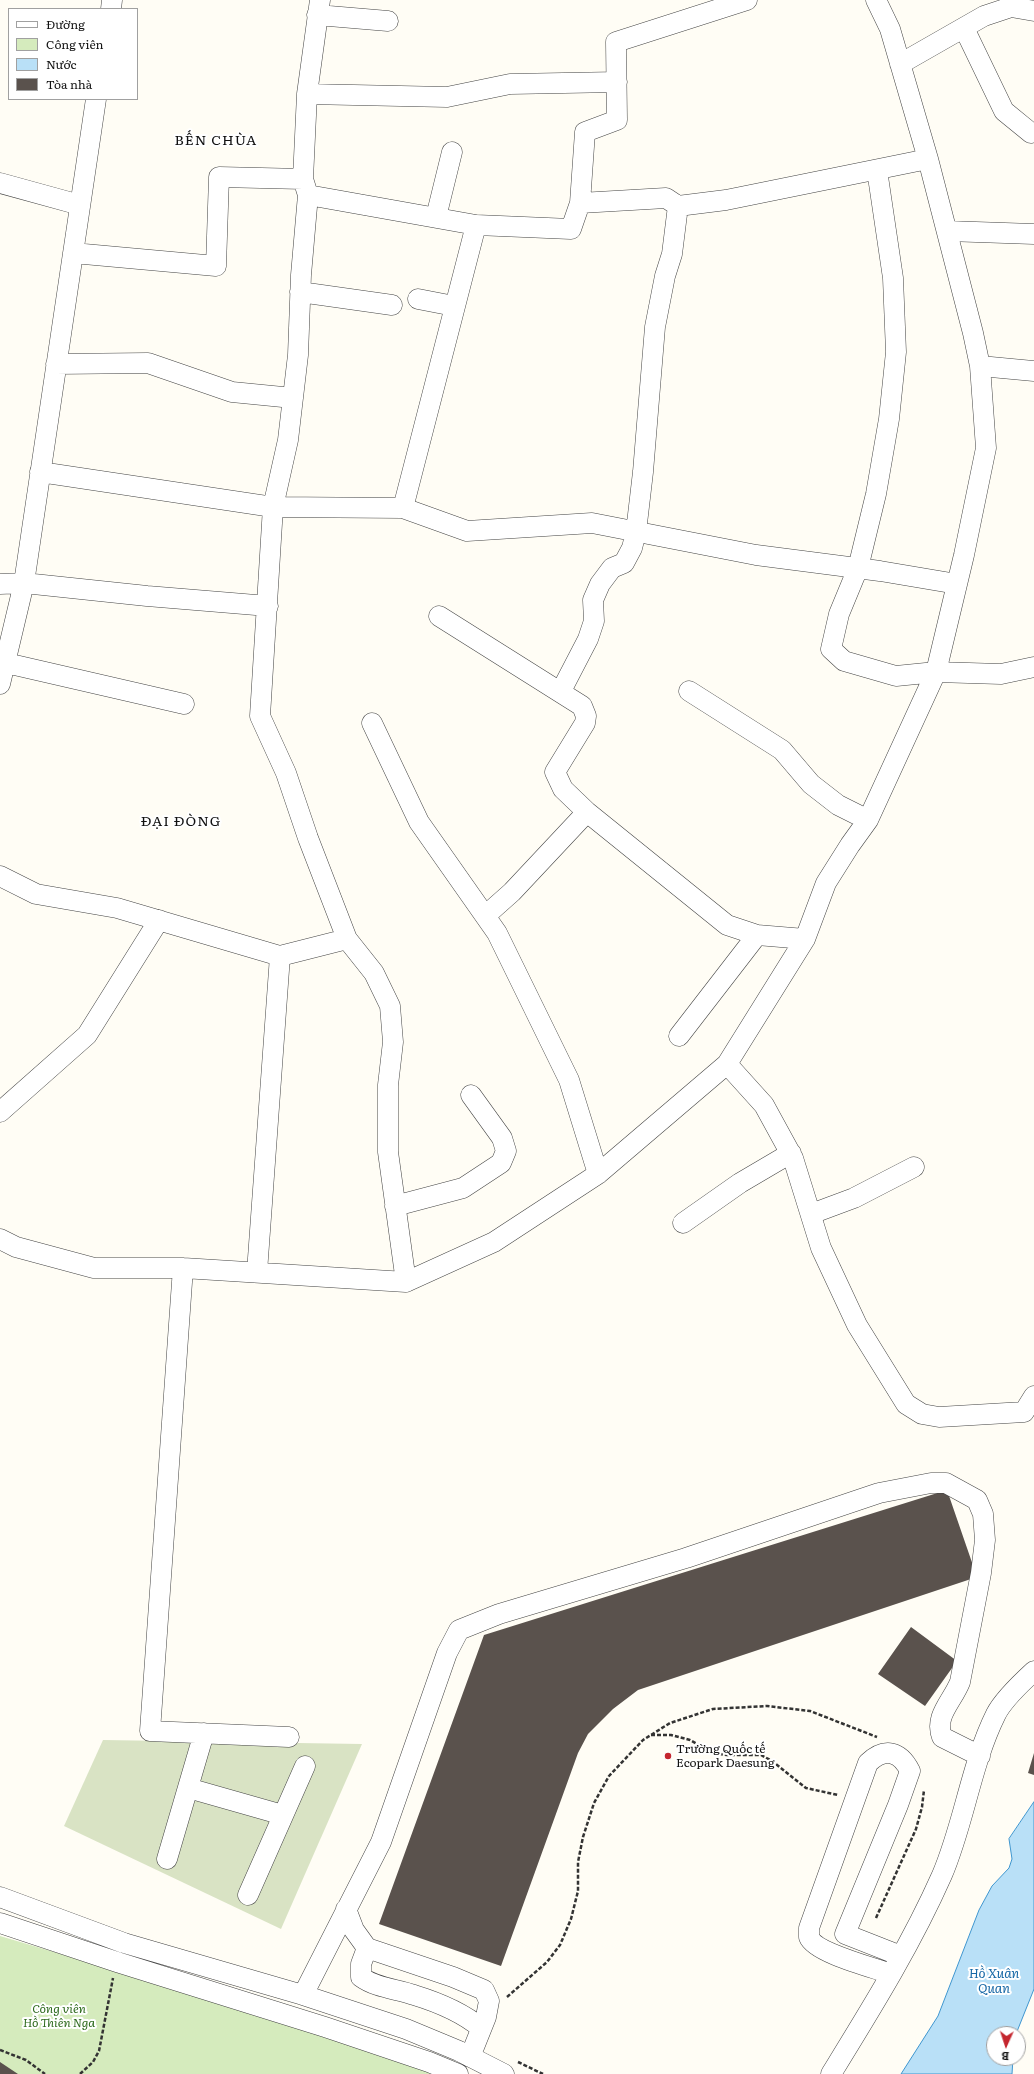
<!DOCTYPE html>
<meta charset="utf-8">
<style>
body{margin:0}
#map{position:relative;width:1034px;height:2074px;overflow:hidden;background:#fffdf5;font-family:Literata,serif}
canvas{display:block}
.legend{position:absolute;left:8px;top:8px;width:130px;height:92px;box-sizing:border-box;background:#fff;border:1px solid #a0a0a0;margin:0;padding:5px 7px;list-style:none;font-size:12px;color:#111}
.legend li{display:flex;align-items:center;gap:8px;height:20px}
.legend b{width:20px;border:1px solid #a0a0a0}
.north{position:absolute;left:986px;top:2026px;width:40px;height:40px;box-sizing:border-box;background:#fff;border:1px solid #a0a0a0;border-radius:50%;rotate:183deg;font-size:11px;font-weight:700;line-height:16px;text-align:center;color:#111}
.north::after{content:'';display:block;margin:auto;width:14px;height:18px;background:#c4262e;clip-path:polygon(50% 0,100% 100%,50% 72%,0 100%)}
</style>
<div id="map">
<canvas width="1034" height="2074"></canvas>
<ul class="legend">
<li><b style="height:5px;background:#fff"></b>Đường</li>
<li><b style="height:11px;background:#d5ebbd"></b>Công viên</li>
<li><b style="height:11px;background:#b9e0f7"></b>Nước</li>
<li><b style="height:11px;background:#5a524d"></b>Tòa nhà</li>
</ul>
<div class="north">B</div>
</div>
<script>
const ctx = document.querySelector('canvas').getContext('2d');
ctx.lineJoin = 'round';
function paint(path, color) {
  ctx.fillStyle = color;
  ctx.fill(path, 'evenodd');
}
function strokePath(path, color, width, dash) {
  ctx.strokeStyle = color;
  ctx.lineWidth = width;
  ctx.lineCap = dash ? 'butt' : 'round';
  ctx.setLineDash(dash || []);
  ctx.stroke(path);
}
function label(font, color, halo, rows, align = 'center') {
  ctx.font = font + ' Literata,serif';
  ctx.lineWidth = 4;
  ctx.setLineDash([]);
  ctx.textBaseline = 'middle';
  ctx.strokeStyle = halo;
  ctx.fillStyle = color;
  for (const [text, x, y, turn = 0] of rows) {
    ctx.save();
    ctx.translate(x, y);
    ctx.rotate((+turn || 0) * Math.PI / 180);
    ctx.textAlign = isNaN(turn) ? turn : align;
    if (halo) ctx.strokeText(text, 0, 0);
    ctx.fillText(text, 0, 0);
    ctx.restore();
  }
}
paint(new Path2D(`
 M0,1936L223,2002L445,2074H0Z`), '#d5ebbd');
paint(new Path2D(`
 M103,1740L362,1744L281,1929L64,1826Z`), '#d9e3c4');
const water = new Path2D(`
 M1034,1802V1989L1016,2034H994V2058H1013L1012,2074H901L938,2016L979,1910L992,1886L1009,1868L1012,1859L1009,1839Z`);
paint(water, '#b9e0f7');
strokePath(water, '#3f96cf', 1);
paint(new Path2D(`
 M947,1490L977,1577L638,1690L613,1709L588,1734L578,1753L501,1966L379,1924L484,1635Z
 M911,1627L957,1661L925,1706L878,1674Z
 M1034,1753V1775L1028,1773Z
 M0,2062L18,2074H0Z`), '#5a524d');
const minor = new Path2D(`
 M320,0L307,94L303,179L308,195L301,275L298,355L288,440L273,507L260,716L286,773L308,838L347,939L374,973L390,1006L393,1042L388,1085V1152L406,1282
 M111,9L112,0
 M317,15L388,21
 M964,28L1004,111L1031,133
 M900,64L984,16L1011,7L1034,11
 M307,94L447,97L510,84L617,82
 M877,170L893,278L896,352L889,419L876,494L858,568L839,614L831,649L844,661L896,676L936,672L1001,674L1034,667
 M0,183L80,205
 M308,195L476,225L403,508
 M580,203L666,198L678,206L726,200L928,159
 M436,217L452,152
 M476,225L571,229L580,203L585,132L617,120L616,42L747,0
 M947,231L1034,234
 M73,253L216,266L219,177L303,179
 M300,292L392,305
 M418,299L454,306
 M56,364L148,363L232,392L293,398
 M980,366L1034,371
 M40,472L273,507L403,508L467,531L592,523L756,555L880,571L957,584
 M0,584L24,583L147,596L268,606
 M439,616L582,706L586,716L585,723L555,772L563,789L587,812L727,925L757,935L805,939
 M6,663L184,704
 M0,684L24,583L96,99
 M561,691L588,639L594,621L593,600L600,584L612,568L624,563L632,548L636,532L643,472L655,327L665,276L672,254L678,206
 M689,691L782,750L811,784L838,805L868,820
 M372,723L419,822L497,933L569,1080L598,1174
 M0,876L36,894L117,908L280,956L347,939
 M485,916L512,892L587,812
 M679,1036L757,935
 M727,1064L764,1105L793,1158L821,1248L857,1325L906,1404L922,1414L939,1417L1024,1412L1034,1396
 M0,1112L87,1035L159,920
 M395,1206L463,1188L501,1163L506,1151L502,1138L471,1095
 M811,1214L854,1198L914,1167
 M683,1223L740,1183L791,1153
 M0,1239L16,1247L94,1268H183L406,1282L494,1242L598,1174L727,1064L805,939L826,883L850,845L868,820L936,672L964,555L986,448L980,366L973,333L928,159L890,29L876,0
 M183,1268L150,1731L289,1737
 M257,1272L280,956
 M188,1788L283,1815
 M167,1859L204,1733
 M248,1895L305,1766
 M0,1897L124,1943L303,1995L406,2029L459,2051L504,2074
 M346,1909L354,1930L367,1948L453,1977L484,1990L489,2001L486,2017L470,2057
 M0,1923L117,1962L325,2027L429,2062L458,2074
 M367,1948L361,1964V1977C376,1988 397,1989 414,1995C437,2002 463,2013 481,2028
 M891,1974C875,1968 815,1953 809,1937C809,1935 809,1930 809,1928L868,1763C885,1747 900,1751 910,1771L898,1805L845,1934L901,1956
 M303,1995L381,1842L447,1653L459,1630L499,1614L686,1558L879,1493L931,1483H946L977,1500L983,1514L985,1540L981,1573L960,1682C952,1702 934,1716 942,1737L980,1756
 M831,2074C871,2009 911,1945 942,1875C964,1824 971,1764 996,1714C1003,1700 1022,1682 1034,1671`);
strokePath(minor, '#444', 21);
strokePath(new Path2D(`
 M651,1735H671L690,1740L713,1753L727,1755H761L772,1761L806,1788L838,1795
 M876,1918L916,1829L922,1807L924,1790
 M507,1997L547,1962L560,1945L571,1919L578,1891V1862L583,1837L594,1803L609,1776L643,1740L670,1723L713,1709L767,1706L810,1711L877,1737
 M0,2050L26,2060L45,2074
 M518,2062L543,2074
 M80,2074L93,2062L99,2051L113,1978`), '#333', 2.5, [4, 2]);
strokePath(minor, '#fff', 20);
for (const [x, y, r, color] of [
 [668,1756,4,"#c4262e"]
]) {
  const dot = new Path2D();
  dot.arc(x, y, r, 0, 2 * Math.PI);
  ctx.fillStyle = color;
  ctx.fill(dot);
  strokePath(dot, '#fff', 1.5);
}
label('12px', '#111', '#fff', [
 ["Trường Quốc tế",676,1749],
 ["Ecopark Daesung",676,1763]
], 'left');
label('italic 12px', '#2f6b1f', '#fff', [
 ["Công viên",59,2009],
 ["Hồ Thiên Nga",59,2023]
]);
label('italic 13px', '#1768a6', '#fff', [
 ["Hồ Xuân",994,1974],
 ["Quan",994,1989]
]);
ctx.letterSpacing = '1px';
label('14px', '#111', '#fff', [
 ["BẾN CHÙA",216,141],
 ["ĐẠI ĐÒNG",181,822]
]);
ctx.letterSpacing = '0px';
</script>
